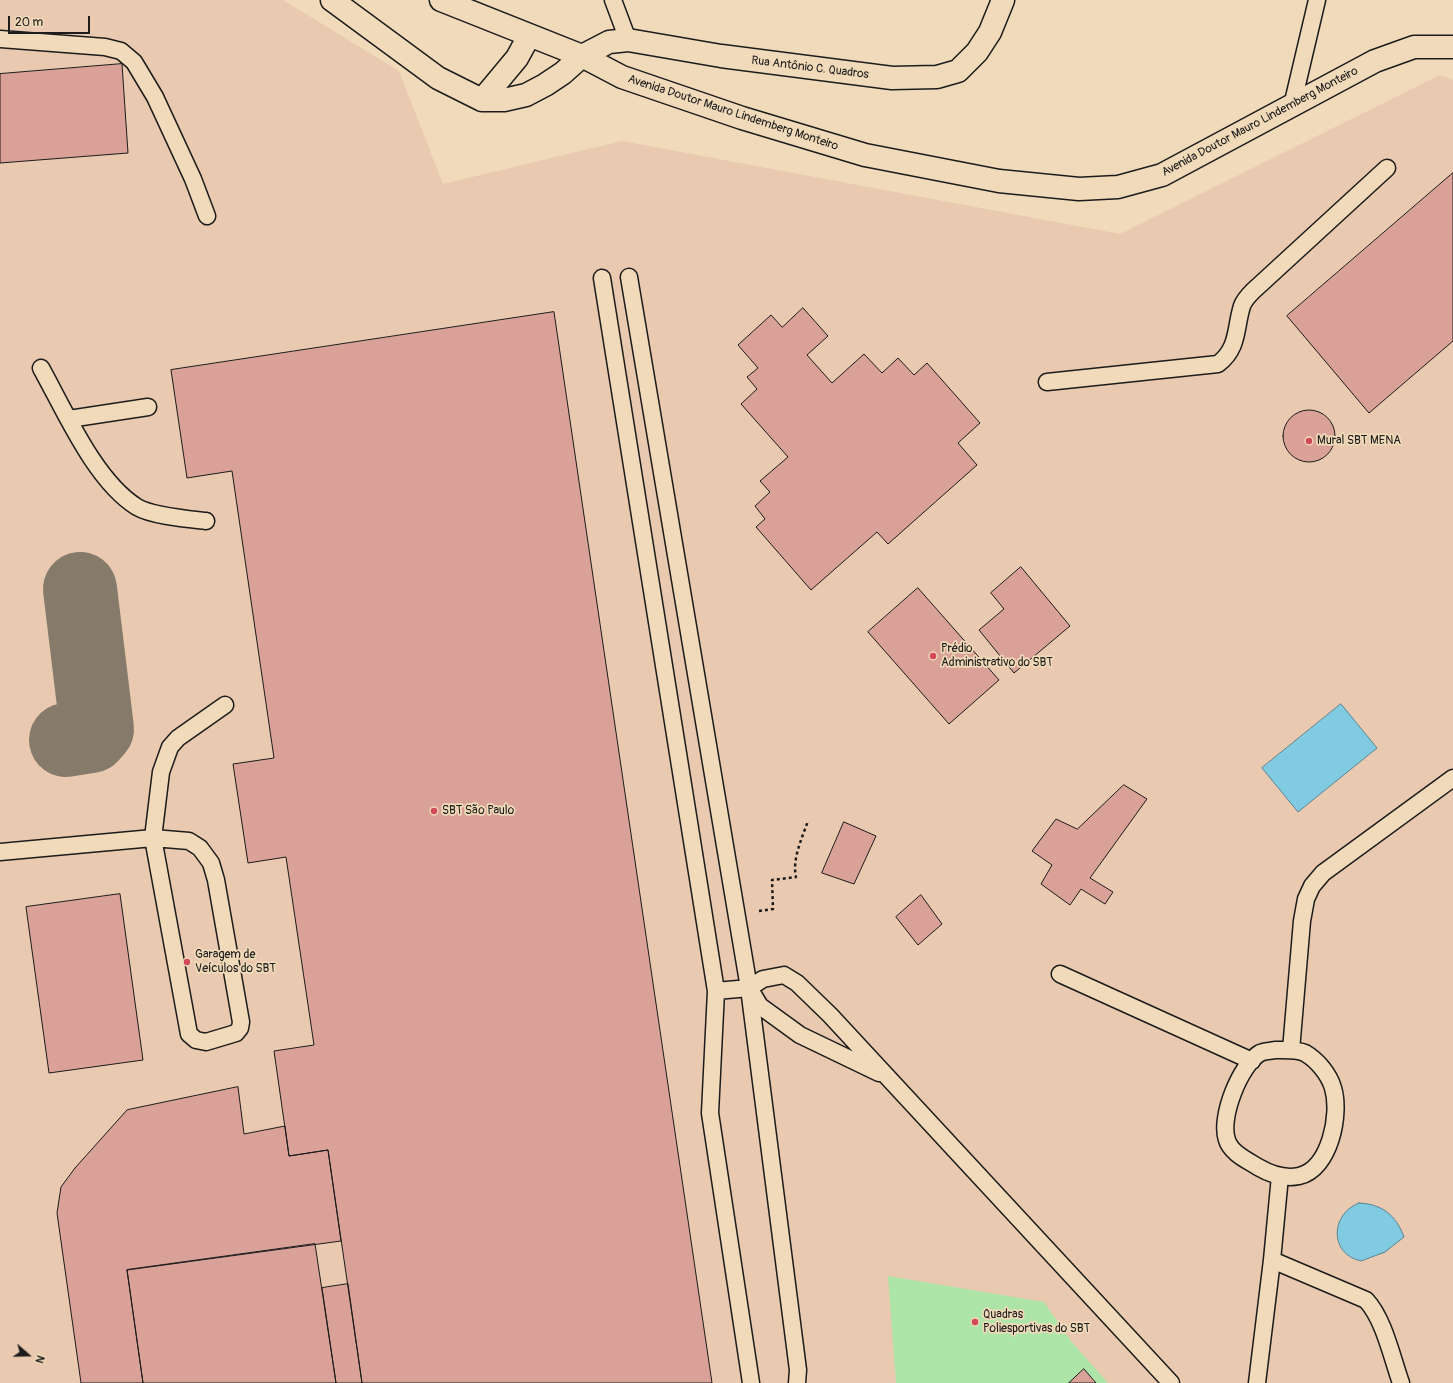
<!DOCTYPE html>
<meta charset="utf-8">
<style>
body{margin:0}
#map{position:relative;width:1453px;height:1383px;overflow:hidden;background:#f0dab9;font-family:Pangolin,sans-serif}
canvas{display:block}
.north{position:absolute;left:8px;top:1335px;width:40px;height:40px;-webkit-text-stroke:3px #f0dab9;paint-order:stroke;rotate:110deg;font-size:11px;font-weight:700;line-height:16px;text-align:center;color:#1c1c1c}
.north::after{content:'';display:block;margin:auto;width:14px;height:18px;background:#1c1c1c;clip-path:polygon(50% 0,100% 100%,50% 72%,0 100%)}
.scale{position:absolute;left:8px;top:16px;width:82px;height:18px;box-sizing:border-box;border:2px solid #1c1c1c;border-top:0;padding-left:5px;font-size:12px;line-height:14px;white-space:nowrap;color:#1c1c1c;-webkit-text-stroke:3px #f0dab9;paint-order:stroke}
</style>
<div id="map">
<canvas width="1453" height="1383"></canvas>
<div class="north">N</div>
<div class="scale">20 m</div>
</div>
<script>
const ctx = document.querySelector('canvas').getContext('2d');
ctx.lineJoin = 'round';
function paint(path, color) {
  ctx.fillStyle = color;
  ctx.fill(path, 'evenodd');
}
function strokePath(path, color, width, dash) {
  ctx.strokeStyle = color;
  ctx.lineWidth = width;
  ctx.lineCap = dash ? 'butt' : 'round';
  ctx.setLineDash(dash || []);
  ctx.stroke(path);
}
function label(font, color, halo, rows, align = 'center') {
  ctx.font = font + ' Pangolin,sans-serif';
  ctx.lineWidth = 3.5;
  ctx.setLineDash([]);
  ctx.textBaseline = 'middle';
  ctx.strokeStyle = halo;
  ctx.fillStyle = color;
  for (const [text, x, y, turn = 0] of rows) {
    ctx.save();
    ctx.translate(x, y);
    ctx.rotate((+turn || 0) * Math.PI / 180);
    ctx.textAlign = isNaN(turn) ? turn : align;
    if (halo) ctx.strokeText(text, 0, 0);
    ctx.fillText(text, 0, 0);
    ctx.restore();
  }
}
paint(new Path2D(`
 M0,0H283L399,71L443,184L622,141L1120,234L1440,75L1453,80V1383H0Z`), '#e9c9af');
paint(new Path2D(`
 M888,1276L1044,1302L1071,1341L1108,1383H896Z`), '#ade4a7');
const water = new Path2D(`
 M1341,704L1377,748L1298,812L1262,768Z
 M1359,1203C1382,1204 1396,1215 1404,1237L1385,1252L1361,1261C1329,1254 1330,1214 1359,1203Z`);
paint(water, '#81cbe2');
strokePath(water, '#598593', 1);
strokePath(new Path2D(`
 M66,740L91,736L97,729L80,589`), '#867b6a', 74);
const building = new Path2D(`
 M122,64L128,153L0,163V74Z
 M1453,173V341L1369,413L1287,316Z
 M803,308L828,336L807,355L832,383L864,354L882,373L898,358L914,375L927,363L980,423L958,443L977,465L888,544L877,532L811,590L756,527L765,519L755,506L770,492L760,481L788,457L741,404L757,389L747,377L758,368L738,345L771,315L782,327Z
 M554,312L712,1383H362L328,1150L289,1156L274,1051L314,1045L286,857L248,863L233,764L274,758L232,471L187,478L171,370Z
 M1283 436a26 26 0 1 1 52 0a26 26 0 1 1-52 0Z
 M1021,567L1070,626L1014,673L979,630L1004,609L991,593Z
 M918,588L999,680L949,724L868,632Z
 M1124,785L1147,799L1090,878L1113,892L1105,904L1081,889L1070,905L1041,884L1052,865L1032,851L1056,819L1077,829Z
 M844,822L876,836L854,884L822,873Z
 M120,894L143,1060L49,1073L26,907Z
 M921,895L942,924L918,945L896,917Z
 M238,1087L244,1134L285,1126L289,1156L328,1150L341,1241L127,1270L143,1383H81L57,1213L61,1187L75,1168L127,1110Z
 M315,1244L336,1383H143L127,1270Z
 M348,1284L362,1383H336L322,1288Z
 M1084,1369L1096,1383H1069Z`);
paint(building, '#daa198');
strokePath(building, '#1c1c1c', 1);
const lane = new Path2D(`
 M613,0L628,40
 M0,39L105,47L121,51L134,62L155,97L193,179L207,216
 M1292,106L1317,0
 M629,277L749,988L798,1370L797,1383
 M602,278L716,991L710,1113L751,1383
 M41,368C65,411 95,481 137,507C152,516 188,519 206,521
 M1047,382L1218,364C1239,348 1235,328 1242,306C1244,300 1249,295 1253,291L1387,168
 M69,419L148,407
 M0,852L153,838L189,841L200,848L211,863L216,880L241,1022L240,1028L236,1033L206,1042L196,1040L189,1034L153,838L161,772L170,747L178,738L225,705
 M1060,974L1252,1061
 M716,991L749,988L763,979L784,975L797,983L830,1015L1171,1383
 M751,991L760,1006L800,1035L879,1073
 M1275,1050C1284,1050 1296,1049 1305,1053C1317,1060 1329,1074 1333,1088C1341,1114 1330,1169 1299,1176C1285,1179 1270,1174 1258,1167C1247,1160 1231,1153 1227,1140C1219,1118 1240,1065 1260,1053C1264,1051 1271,1051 1275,1050Z
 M1291,1050L1302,921L1306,899L1312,886L1323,873L1453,778
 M1272,1260L1366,1300C1384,1319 1392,1358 1401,1383
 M1257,1383L1272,1260L1280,1176`);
const street = new Path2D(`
 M332,0L438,78L482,100H504L526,95L545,85L563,73L582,56L609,42L628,40L721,56L892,78L937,77L958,71L977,52L990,32L1003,0
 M441,0L582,56L622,77L742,118L865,155L999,181L1079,189L1118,187L1162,175L1375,61L1414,47H1453
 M482,100L517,58L529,36`);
strokePath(lane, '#1c1c1c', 19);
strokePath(street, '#1c1c1c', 25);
strokePath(new Path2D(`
 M759,911L773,909L772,880L796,877C792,859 802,838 808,821`), '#1c1c1c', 2.5, [3, 3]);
strokePath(lane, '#f0dab9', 16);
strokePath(street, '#f0dab9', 22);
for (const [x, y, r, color] of [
 [1309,441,4,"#d1495b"],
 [933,656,4,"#d1495b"],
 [434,811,4,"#d1495b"],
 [187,962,4,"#d1495b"],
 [975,1322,4,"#d1495b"]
]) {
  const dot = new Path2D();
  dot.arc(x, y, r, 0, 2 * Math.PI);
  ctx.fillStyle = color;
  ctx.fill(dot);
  strokePath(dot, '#f0dab9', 1.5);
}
label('12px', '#1c1c1c', '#f0dab9', [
 ["Rua Antônio C. Quadros",810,68,7],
 ["Avenida Doutor Mauro Lindemberg Monteiro",733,113,18],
 ["Avenida Doutor Mauro Lindemberg Monteiro",1260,122,-28]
]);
label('12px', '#1c1c1c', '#f0dab9', [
 ["Mural SBT MENA",1317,441],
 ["Prédio",941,649],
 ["Administrativo do SBT",941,663],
 ["SBT São Paulo",442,811],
 ["Garagem de",195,955],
 ["Veículos do SBT",195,969],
 ["Quadras",983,1315],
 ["Poliesportivas do SBT",983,1329]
], 'left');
</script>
